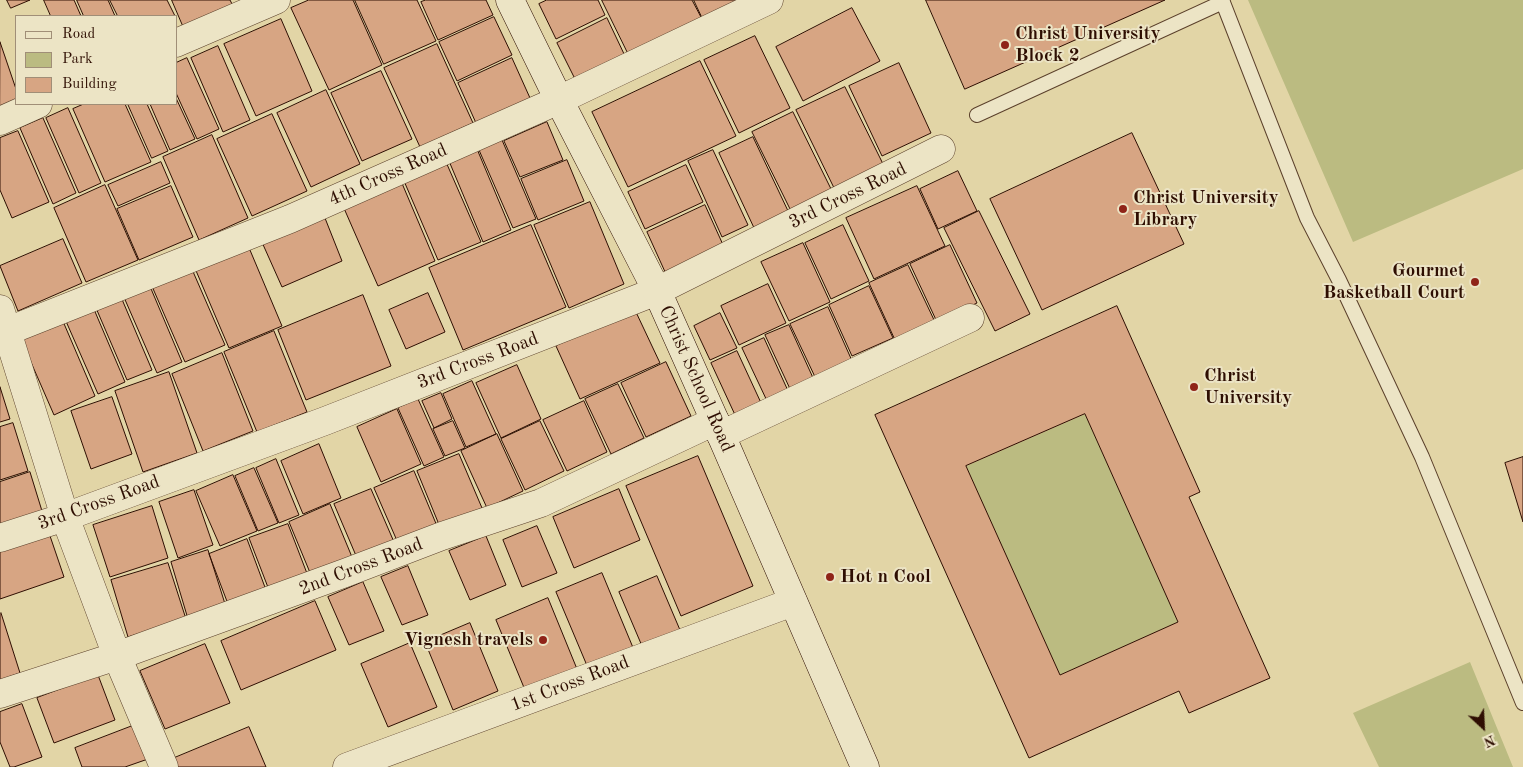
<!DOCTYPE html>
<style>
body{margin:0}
#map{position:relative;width:1523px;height:767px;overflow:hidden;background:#e2d5a6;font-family:"Old Standard TT",serif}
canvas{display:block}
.legend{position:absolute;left:15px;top:15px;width:162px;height:90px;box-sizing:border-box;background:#ece4c5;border:1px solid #a08e77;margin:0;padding:6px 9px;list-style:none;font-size:15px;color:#2e0e02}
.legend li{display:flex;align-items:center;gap:10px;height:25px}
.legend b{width:25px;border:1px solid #a08e77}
.north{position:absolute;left:1458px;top:702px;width:50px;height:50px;-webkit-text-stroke:4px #ece4c5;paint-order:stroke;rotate:155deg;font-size:14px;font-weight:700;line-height:20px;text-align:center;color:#2e0e02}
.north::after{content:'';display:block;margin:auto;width:18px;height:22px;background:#2e0e02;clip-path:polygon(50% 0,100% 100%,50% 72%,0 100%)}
</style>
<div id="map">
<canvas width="1523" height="767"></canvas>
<ul class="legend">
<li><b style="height:6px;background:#ece4c5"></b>Road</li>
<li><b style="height:14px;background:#bbbb81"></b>Park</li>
<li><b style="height:14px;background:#d7a583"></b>Building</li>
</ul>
<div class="north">N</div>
</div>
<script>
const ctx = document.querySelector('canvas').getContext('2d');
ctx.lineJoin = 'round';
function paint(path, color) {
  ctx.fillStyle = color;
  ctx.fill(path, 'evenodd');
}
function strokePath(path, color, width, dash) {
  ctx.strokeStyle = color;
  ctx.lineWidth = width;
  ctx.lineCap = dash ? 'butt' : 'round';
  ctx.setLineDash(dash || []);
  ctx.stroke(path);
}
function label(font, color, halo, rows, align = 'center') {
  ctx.font = font + ' "Old Standard TT",serif';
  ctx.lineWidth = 4;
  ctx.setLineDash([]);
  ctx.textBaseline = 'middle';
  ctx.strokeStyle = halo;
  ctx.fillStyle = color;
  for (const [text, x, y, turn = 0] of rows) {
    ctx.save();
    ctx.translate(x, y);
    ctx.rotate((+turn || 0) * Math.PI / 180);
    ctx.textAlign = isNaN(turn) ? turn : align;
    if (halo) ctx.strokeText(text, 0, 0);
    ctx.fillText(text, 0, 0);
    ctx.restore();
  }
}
paint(new Path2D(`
 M1248,0H1523V169L1353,242Z
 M1085,414L1178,622L1060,675L966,466Z
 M1470,662L1513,767H1379L1353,713Z`), '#bbbb81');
const building = new Path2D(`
 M7,0H30L11,8Z
 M44,0H74L81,16H51Z
 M77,0H108L115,16H84Z
 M110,0H167L175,16H118Z
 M172,0H230L233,6L184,28Z
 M309,0H353L382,65L329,90L291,8Z
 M355,0H417L436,41L384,64Z
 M426,0H486L493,15L438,40L421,2Z
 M547,0H598L605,15L556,39L539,4Z
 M602,0H692L702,19L629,55Z
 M694,0H736L737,2L703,19Z
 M926,0H1165L965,89Z
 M852,8L880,61L803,101L776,47Z
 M494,17L512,55L457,81L439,42Z
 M607,18L625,56L576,81L557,43Z
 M281,19L312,91L256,116L224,44Z
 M755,36L790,108L739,133L704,60Z
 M0,42L16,89V100L0,106Z
 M437,44L473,123L420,147L384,68Z
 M218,46L250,120L223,132L191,58Z
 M187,58L219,129L197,139L176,93V63Z
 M512,58L530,98L476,123L458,83Z
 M700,61L736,136L628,187L592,112Z
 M899,63L931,133L882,156L849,86Z
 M381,71L412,139L362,161L331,93Z
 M845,87L885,168L836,192L796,110Z
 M326,90L360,164L311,187L277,113Z
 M176,98L195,139L170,150L150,104H176Z
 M84,104H125L151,162L105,182L73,109Z
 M128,104H147L168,151L152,158Z
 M68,108L101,183L79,193L46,118Z
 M793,112L833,193L792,213L752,132Z
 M272,114L307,191L252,216L217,139Z
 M43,118L76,193L53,204L20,128Z
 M547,122L563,160L520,177L504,141Z
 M18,131L49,202L12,218L0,190V138Z
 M1132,133L1184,244L1042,310L990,199Z
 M212,135L248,218L199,240L163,157Z
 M753,137L789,213L755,230L719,153Z
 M502,140L536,219L513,228L479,150Z
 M477,149L511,230L483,242L449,161Z
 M713,150L748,225L722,237L688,161Z
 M567,160L584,201L538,220L521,179Z
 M161,162L170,183L118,206L108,185Z
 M446,162L481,242L438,260L404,181Z
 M686,165L703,202L645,229L628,192Z
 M958,171L977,211L938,229L920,189Z
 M401,181L435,261L378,286L343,206Z
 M105,185L138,260L86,282L54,208Z
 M171,186L193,237L139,260L117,209Z
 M917,186L945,246L874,279L846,218Z
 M590,202L624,284L569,308L534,225Z
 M705,205L724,247L666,274L647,232Z
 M979,211L1030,314L995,331L944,228Z
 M323,213L342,261L282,287L261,240Z
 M531,225L566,307L463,350L429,268Z
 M843,225L869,281L831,299L805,243Z
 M63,239L82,283L18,311L0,266Z
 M247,243L282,326L229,348L194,266Z
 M803,243L830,302L789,321L761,262Z
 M950,245L977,303L937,322L910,264Z
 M908,265L935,322L895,340L869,283Z
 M191,267L225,345L185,362L151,284Z
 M149,284L182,362L157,373L123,295Z
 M768,284L786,323L739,345L721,306Z
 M869,286L893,338L852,356L829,305Z
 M428,293L445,332L406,349L389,310Z
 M363,295L391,366L306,400L278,330Z
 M121,297L152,370L127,380L96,308Z
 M1117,306L1200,492L1189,497L1270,678L1189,713L1179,691L1029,758L875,415ZM1085,414L1178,622L1060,675L966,466Z
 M93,307L125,382L98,394L65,319Z
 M828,307L853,363L816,379L790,324Z
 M635,310L660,363L580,399L556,346Z
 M720,313L737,348L710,360L694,326Z
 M62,319L95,396L54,415L20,337Z
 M789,325L814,380L791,391L765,335Z
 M274,331L307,412L257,432L224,352Z
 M764,338L789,393L768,403L742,348Z
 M737,351L762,405L736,417L711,363Z
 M222,353L253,431L203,451L172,374Z
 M666,362L691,416L646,437L621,383Z
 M517,365L541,419L501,438L476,383Z
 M169,372L197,453L143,472L115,391Z
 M472,381L496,434L466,447L443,394Z
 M618,384L644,438L611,454L585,399Z
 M0,387L10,419L0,422Z
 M441,393L452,419L434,428L422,401Z
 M112,397L132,454L91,469L71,411Z
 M418,399L444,457L424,466L398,408Z
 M584,401L607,452L567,471L543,420Z
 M397,409L421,464L381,482L357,427Z
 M453,421L465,448L445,456L433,429Z
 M540,421L564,471L525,490L501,439Z
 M13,423L28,471L0,480V427Z
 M497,434L523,491L487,508L461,451Z
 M319,444L341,498L303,514L281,461Z
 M459,454L482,508L440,527L417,471Z
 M698,456L753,586L681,616L626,486Z
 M1523,457V522L1505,463Z
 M276,459L299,515L279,523L256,468Z
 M254,468L278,523L258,531L235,476Z
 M414,471L437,526L398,543L374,488Z
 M30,472L42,511L0,524V482Z
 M233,475L257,531L220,546L196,491Z
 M371,489L394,542L357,558L334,504Z
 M619,489L640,540L574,568L553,517Z
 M194,490L213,545L178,558L159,502Z
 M330,504L352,557L311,575L289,522Z
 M152,506L168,558L110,577L93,525Z
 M288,524L308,576L269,590L249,538Z
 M537,526L557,573L522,587L503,540Z
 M48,530L64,577L0,599V547Z
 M486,536L506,585L470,600L449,551Z
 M247,539L266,590L228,604L209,554Z
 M208,550L226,607L188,619L171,562Z
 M168,563L186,619L128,637L111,580Z
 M408,566L428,615L402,625L381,577Z
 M602,573L634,650L588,668L556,592Z
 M657,576L680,630L642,646L619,592Z
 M363,582L384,631L349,645L328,597Z
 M548,598L577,669L525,690L496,620Z
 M315,601L336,650L241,690L221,641Z
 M1,613L20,673L0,680V614Z
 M470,623L498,691L453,710L425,642Z
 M410,643L437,707L388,727L361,664Z
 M205,644L230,703L165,729L140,671Z
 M98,675L115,720L54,743L37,698Z
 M22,704L42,757L14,767H10L0,742V712Z
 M135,725L148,759L125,767H82L75,748Z
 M249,727L266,767H175L172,759Z`);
paint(building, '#d7a583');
strokePath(building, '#2e0e02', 1);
const lane = new Path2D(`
 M1222,0L1307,218L1339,280L1422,457L1523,703
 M977,115L1223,2`);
const street = new Path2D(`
 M176,43L276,0
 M0,121L38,104
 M0,309L65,517L117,656L164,767
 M0,334L290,219L559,100L769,0
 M721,435L970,318
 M0,538L65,517L325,421L657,291L941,149
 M0,694L117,656L345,573L442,536L541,503L715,421
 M347,767L793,602`);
const secondary = new Path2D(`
 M510,0L559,100L657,291L715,421L865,767`);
strokePath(lane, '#5b402b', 16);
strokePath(street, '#5b402b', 29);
strokePath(secondary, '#2e0e02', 29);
strokePath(lane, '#ece4c5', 14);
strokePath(street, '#ece4c5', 28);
strokePath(secondary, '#ece4c5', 28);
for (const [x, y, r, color] of [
 [1005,45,5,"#8f2418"],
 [1123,209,5,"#8f2418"],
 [1475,282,5,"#8f2418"],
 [1194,387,5,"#8f2418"],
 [830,577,5,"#8f2418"],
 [543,640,5,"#8f2418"]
]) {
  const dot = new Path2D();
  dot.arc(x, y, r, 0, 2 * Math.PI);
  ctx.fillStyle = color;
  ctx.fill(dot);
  strokePath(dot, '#ece4c5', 2);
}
label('bold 19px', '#2e0e02', '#ece4c5', [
 ["Christ University",1015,34],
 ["Block 2",1015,56],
 ["Christ University",1133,198],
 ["Library",1133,220],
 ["Gourmet",1465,271,"right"],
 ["Basketball Court",1465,293,"right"],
 ["Christ",1204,376],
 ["University",1204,398],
 ["Hot n Cool",840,577],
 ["Vignesh travels",533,640,"right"]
], 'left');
label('19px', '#2e0e02', '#ece4c5', [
 ["4th Cross Road",388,175,-24],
 ["3rd Cross Road",848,196,-26],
 ["3rd Cross Road",478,361,-21],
 ["Christ School Road",696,379,66],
 ["3rd Cross Road",99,503,-20],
 ["2nd Cross Road",361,567,-21],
 ["1st Cross Road",570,684,-21]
]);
</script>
